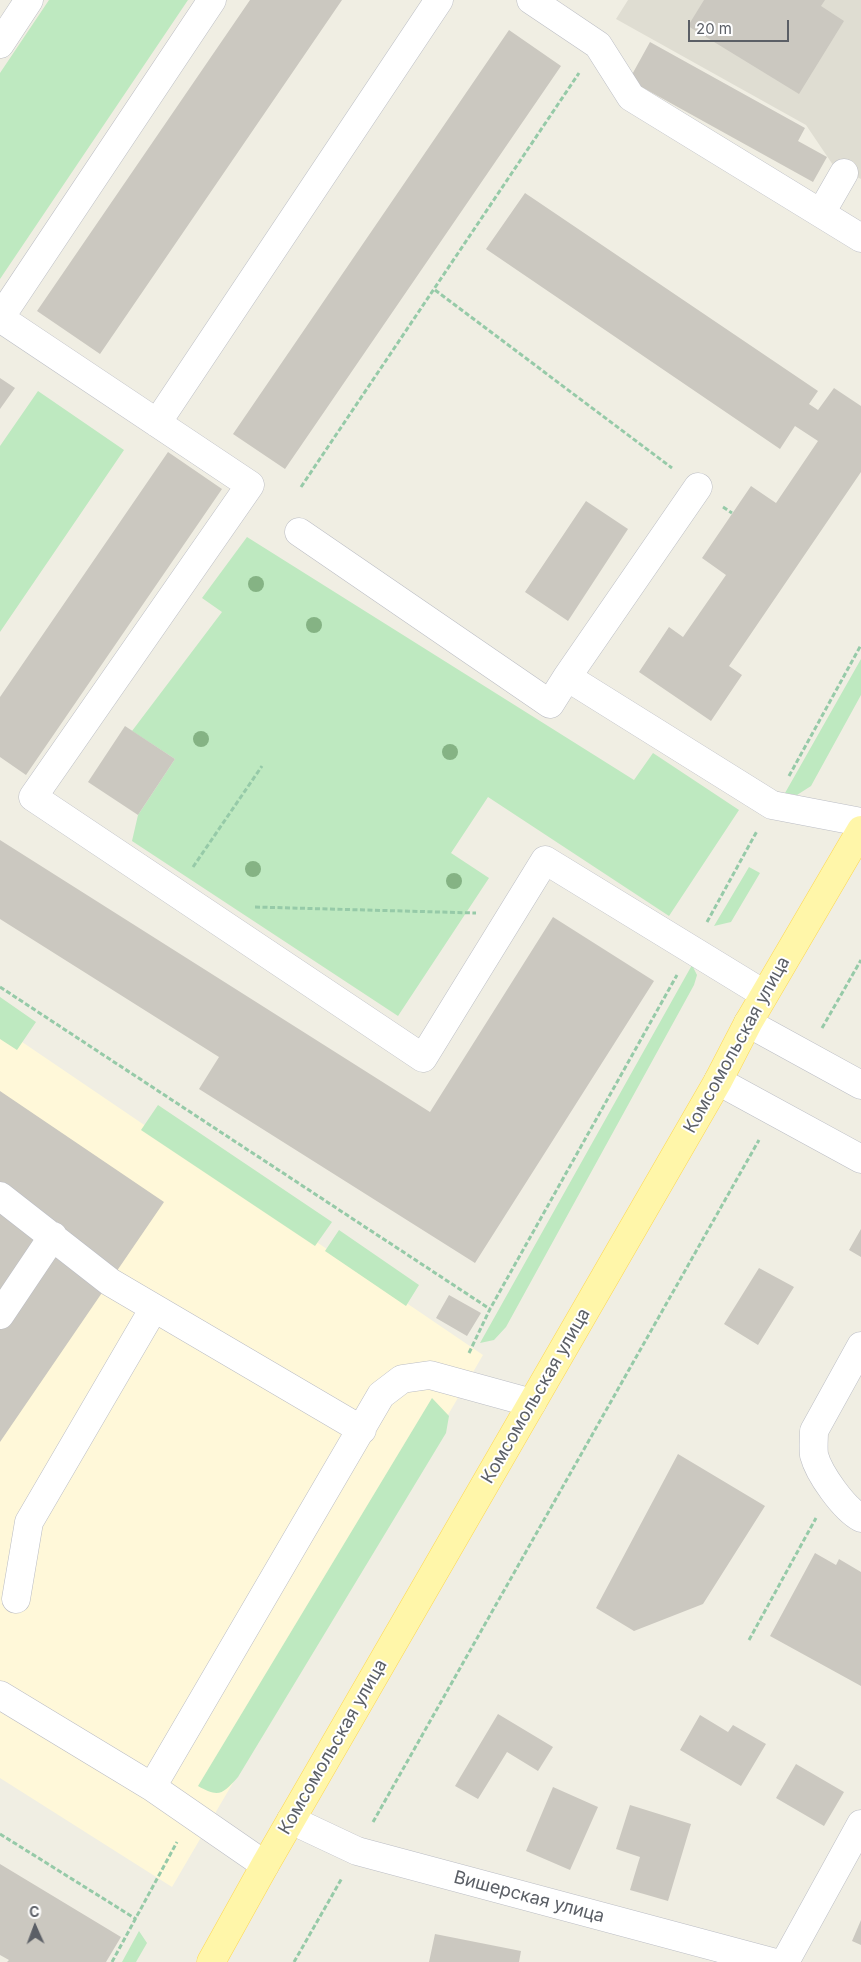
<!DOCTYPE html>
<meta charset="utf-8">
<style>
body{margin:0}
#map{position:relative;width:861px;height:1962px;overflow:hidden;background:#f0eee3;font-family:Inter,sans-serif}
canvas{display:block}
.north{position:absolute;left:10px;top:1902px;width:50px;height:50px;-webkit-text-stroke:4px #fff;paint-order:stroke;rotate:358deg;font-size:14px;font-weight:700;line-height:20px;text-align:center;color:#5b5f66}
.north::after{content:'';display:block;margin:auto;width:18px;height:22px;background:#5b5f66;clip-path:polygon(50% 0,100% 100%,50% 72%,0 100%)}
.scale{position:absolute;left:688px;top:20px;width:101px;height:22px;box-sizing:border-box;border:2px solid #5b5f66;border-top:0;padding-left:6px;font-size:15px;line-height:18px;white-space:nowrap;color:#5b5f66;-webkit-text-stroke:4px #fff;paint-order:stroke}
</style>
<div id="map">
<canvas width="861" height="1962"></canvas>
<div class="north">С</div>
<div class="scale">20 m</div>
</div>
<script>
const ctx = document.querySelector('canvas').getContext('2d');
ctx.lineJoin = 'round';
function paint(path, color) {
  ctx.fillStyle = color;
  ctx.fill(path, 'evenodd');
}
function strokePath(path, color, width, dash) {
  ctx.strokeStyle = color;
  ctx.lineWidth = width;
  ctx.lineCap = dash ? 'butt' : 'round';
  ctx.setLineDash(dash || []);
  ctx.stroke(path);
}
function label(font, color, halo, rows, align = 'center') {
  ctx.font = font + ' Inter,sans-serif';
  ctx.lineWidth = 4;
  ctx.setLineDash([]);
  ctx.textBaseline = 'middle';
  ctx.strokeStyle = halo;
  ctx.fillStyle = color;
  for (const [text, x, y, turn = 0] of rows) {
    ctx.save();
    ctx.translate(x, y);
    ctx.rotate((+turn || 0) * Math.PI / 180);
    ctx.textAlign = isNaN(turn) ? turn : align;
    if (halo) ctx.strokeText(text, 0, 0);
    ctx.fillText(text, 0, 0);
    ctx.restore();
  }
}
paint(new Path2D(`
 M0,1027L483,1355L172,1887L0,1778Z`), '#fff8d9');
paint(new Path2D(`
 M628,0H861V179L833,165L806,125L616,19Z`), '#dfddd2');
paint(new Path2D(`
 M49,0H188L0,279V73Z
 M38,391L124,450L0,632V446Z
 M247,537L634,780L653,753L739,810L669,916L488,797L451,853L489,878L398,1016L132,841L138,815L175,759L132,731L222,612L202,598Z
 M861,659V695L811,786L797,795L785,793Z
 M749,867L760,873L731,922L714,926Z
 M692,965L697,975L694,985L506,1327L494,1340L480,1343Z
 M0,997L36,1022L17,1050L0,1039Z
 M158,1105L332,1222L315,1246L141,1130Z
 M339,1230L419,1285L406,1306L325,1251Z
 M432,1398L449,1416L446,1433L238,1777C223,1794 219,1798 198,1786Z
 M139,1931L147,1943L136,1962H122Z`), '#bee9c0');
paint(new Path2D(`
 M250,0H342L100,354L37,311Z
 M704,0H825L821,6L844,21L799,94L688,26Z
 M509,30L561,66L285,469L233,434Z
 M650,42L805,128L798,141L827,157L813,182L629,80Z
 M525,193L818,391L809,404L818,410L834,388L861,406V472L729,666L742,675L711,721L639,672L669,627L683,637L726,575L702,558L751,486L776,503L818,441L795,426L780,449L486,249Z
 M0,378L15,388L0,409Z
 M168,452L222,489L26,775L0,757V697Z
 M586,501L628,529L568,621L525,592Z
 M125,726L175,759L138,815L88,782Z
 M0,840L430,1112L553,917L654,981L475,1263L199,1089L219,1057L0,919Z
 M0,1091L164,1202L0,1442Z
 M861,1229V1257L849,1250Z
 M759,1268L794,1287L758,1345L724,1324Z
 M449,1295L481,1313L467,1336L436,1318Z
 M678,1454L765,1506L703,1604L634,1631L596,1608Z
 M815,1553L836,1565L839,1559L861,1572V1686L770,1636Z
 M498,1714L553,1747L538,1771L507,1752L478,1799L455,1786Z
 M700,1715L728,1732L733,1725L766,1744L741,1786L680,1750Z
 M796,1764L844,1792L824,1826L776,1798Z
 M553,1787L598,1807L570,1870L526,1851Z
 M630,1805L691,1824L668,1901L630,1890L640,1857L616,1849Z
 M0,1864L121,1937L106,1962H7L9,1960L0,1955Z
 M861,1920V1945L852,1941Z
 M435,1934L521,1951L519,1962H429Z`), '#cbc8c0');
const minor = new Path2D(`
 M531,0L598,45L631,97L861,238
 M0,44L29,0
 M821,213L844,173
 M0,318L250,485L33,797L423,1058L545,860L764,994
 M0,318L212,0
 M157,423L439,0
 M698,487L567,677L772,805L861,822
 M299,532L550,704L567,677
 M748,1023L861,1085
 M718,1081L861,1159
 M0,1196L110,1282L362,1430
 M0,1315L53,1236
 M861,1346L814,1431C814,1439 813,1447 814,1455C819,1474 844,1509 861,1518
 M16,1599L29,1522L154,1308
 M0,1695L152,1787L265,1865
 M152,1787L381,1395L402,1379L430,1375L532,1403
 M291,1820L357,1851L772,1962
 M785,1962L861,1824`);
const major = new Path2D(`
 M211,1962L265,1865L718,1081L748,1023L861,830`);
strokePath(minor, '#bbbdc4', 29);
strokePath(major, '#fed74e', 29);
strokePath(new Path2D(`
 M435,290L672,468
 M301,487L579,73
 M723,507L732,513
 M789,776L861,645
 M193,867L262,766
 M255,907L476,913
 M707,922L757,831
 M0,987L490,1309
 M822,1028L861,960
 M469,1353L490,1309L677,975
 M749,1640L816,1518
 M373,1822L759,1140
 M0,1834L136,1919
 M112,1962L177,1842
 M294,1962L342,1878`), '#96caa8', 3, [5, 2.5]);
strokePath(minor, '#fff', 28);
strokePath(major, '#fff6a9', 28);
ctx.fillStyle = '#85b384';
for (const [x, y] of [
 [256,584],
 [314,625],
 [201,739],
 [450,752],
 [253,869],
 [454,881]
]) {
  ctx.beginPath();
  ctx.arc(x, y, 8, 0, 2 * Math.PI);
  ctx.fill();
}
label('18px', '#5b5f66', '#fff', [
 ["Комсомольская улица",737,1045,-61],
 ["Комсомольская улица",536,1396,-60],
 ["Комсомольская улица",333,1747,-60],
 ["Вишерская улица",529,1897,15]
]);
</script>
